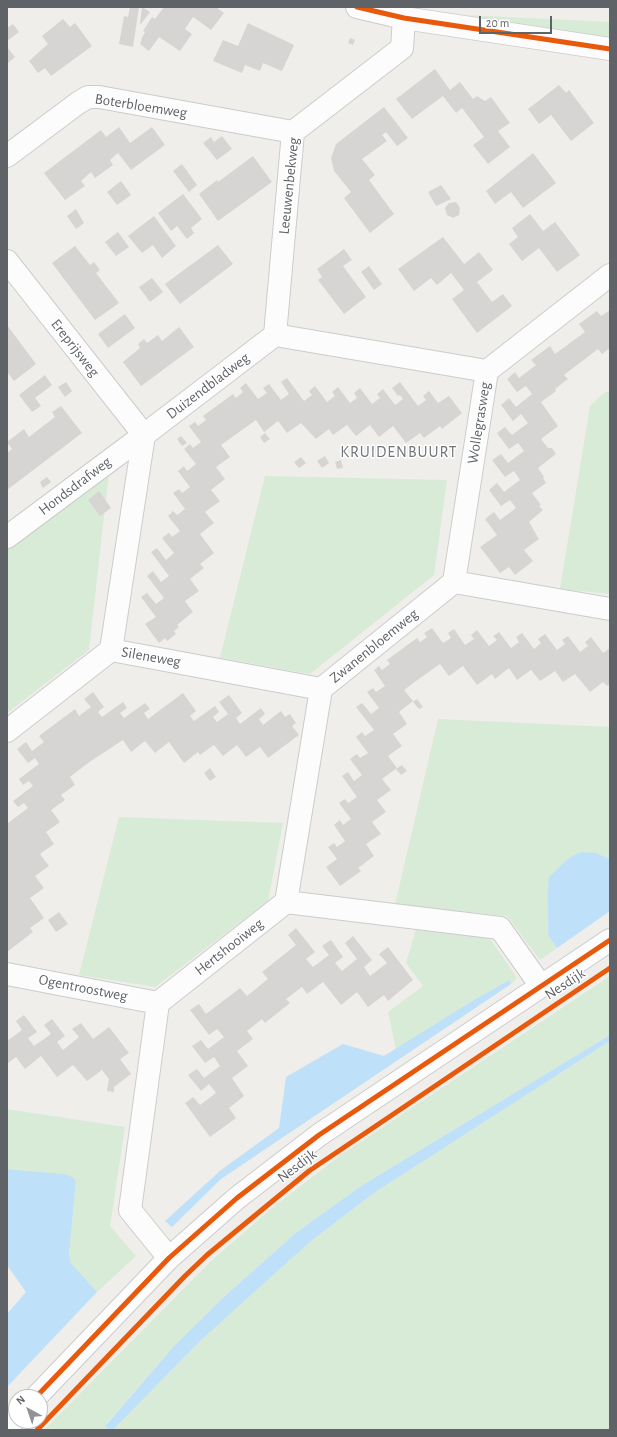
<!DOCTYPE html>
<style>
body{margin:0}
#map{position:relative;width:617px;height:1437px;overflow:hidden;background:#efeeea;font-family:"Alegreya Sans",sans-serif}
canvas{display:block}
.frame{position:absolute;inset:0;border:8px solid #5f6368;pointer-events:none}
.north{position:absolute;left:8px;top:1389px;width:40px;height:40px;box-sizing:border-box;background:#fff;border:1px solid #bfc1c3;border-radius:50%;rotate:320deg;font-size:11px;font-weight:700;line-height:16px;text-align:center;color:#5f6368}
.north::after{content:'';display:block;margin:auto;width:14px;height:18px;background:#919496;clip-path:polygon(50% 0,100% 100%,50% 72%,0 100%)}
.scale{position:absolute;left:479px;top:16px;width:73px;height:18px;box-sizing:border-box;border:2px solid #5f6368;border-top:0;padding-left:5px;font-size:12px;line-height:14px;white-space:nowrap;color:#5f6368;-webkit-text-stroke:3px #fff;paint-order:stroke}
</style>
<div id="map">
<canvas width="617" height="1437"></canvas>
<div class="frame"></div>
<div class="north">N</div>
<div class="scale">20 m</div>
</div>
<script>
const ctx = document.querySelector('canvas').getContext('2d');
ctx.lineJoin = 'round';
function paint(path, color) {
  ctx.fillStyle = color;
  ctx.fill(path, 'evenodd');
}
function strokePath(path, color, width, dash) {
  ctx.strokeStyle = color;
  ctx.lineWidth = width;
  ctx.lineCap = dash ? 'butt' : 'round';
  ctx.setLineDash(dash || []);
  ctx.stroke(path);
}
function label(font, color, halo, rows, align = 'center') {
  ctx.font = font + ' "Alegreya Sans",sans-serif';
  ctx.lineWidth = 3;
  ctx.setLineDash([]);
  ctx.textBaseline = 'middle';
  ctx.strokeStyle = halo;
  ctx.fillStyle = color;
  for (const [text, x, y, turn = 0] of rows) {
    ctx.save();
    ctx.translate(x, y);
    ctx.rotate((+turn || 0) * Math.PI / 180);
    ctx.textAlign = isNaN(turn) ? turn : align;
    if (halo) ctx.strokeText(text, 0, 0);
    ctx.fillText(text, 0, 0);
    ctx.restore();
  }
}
paint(new Path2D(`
 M466,15L610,22V38Z
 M605,392H610V594L560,589L590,406Z
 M109,472L89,650L7,713V550Z
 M265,476L447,480L434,575L310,674L220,658Z
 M438,719L610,727V859L596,853L550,877C546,896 549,915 548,934L557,948L540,960L507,916L395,905Z
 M119,817L283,823L268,901L155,987L79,975Z
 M417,926L489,937L517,978L511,984L509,980L472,1001L396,1049L388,1012L423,986L406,963Z
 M610,976V1035L361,1186L297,1232L227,1294L175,1345L105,1425L109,1430H44L211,1261L272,1208L341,1155Z
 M610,1041V1430H113L199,1342L311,1241L374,1193Z
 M7,1109L125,1127L110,1226L136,1256L97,1292L71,1263L69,1254L76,1181L64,1174L7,1169Z`), '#d8ebd6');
paint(new Path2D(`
 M582,852L596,853L610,859V911L557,948L548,935C549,915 546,896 549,877L570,857Z
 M509,980L511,984L221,1179L172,1227L165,1221L221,1170L279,1128L286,1077L343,1044L384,1056L472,1001Z
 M610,1035V1041L374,1193L311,1241L199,1342L113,1430H109L105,1426L175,1345L227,1294L297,1232L361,1186Z
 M7,1169L64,1174L72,1177L76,1181L69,1254L71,1263L97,1292L7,1387V1314L26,1292L7,1265Z`), '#bfe0f9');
paint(new Path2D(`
 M130,7H139L133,47L119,44L124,16L128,17Z
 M142,7L150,12L141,24L140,23Z
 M164,7H216L224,13L211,30L193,17L185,29L192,34L180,51L159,37L149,51L140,44L142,38L145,32L143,31L152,17L155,19Z
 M63,19L70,27L75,23L92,46L51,76L45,68L38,73L29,61L48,44L42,36Z
 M248,23L294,45L282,71L263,63L260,71L245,65L242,73L213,61L223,40L238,46Z
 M13,24L19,32L7,41V28Z
 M350,38L355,40L353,45L348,43Z
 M7,47L15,57L7,64Z
 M435,69L450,90L460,82L473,99L477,96L485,101L491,97L510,123L498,131L510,147L488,164L473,145L484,137L462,108L456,113L443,96L412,119L396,99Z
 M559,85L566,93L569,90L594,123L571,141L551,115L539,124L528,109Z
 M384,107L408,138L397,146L386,132L382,135L387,141L362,159L375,175L369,180L394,214L370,233L344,198L351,192L334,171L331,158L336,144Z
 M119,127L130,143L152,127L165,145L131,170L118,153L110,160L113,165L95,178L91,172L81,181L85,186L65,200L44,173L101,130L106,137Z
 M222,136L232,149L217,160L203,143L211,137L214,142Z
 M533,153L556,183L523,208L511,192L495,204L486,191Z
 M253,156L272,182L218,221L199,194L217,180L218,182Z
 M182,164L197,185L189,192L173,171Z
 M121,181L131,195L117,205L107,192Z
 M441,185L451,199L436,206L428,192Z
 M183,194L202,219L191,228L194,233L187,239L177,226L171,231L158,213Z
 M456,202L460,208L459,215L453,218L447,215L445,208L449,203Z
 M76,209L84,223L76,229L67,216Z
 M530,214L543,231L555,222L580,255L557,272L539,248L522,261L509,244L518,237L512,228Z
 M154,216L176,246L162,258L153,245L142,253L128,236Z
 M118,232L129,247L116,256L105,242Z
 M443,237L464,264L479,252L493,270L477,282L492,302L503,294L512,306L477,333L452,299L464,290L451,273L437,285L431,278L414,291L398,269Z
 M218,245L233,264L180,304L165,284Z
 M75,246L90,265L94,262L100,270L96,273L119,303L95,320L52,263Z
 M344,249L352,260L343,266L366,297L344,314L318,280L322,277L317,269Z
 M369,266L382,284L374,290L361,272Z
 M152,278L163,292L150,302L139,287Z
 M610,310V348L602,354L598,349L564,375L568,379L555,389L556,391L541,402L558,426L541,439L548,448H552L556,454L538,468L544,477L543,478L546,483L532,493L541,505L539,506L543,510L529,522L539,539L524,550L533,561L515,575L509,567L500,573L480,547L497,535L485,519L494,512L500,520L516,508L510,500L501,506L489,490L497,483L504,492L520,480L514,471L505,477L492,460L501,454L508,463L524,451L518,443L509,449L497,433L505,427L512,435L528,423L521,414L513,421L501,405L509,398L516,407L532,394L526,386L517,392L507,379L515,372L519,378L536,365L531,360L550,346L555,354L585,332L579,324L597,311L601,316Z
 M125,314L135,328L108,348L98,334Z
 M7,325L36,364L14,381L7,372Z
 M179,327L194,347L141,386L123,362L140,348L138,344L144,339L147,343L158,335L162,341Z
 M45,375L52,385L35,398L41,406L32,412L19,395Z
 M287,378L304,401L312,395L309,391L315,386L327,402L335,396L332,392L338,387L350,403L357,398L354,393L360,388L372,404L380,398L377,394L383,389L395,405L403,399L400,395L398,396L392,388L400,382L418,406L426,400L423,396L429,391L438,403L449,396L462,413L442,429L440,426L424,438L420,433L406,443L393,426L379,437L370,425L356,436L347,425L333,435L329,429L316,439L301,423L287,433L278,421L264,432L256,420L221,445L230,457L216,467L225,479L211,490L220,501L205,512L214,523L200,534L214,553L200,564L204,568L190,579L199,591L185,601L193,612L177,625L179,627L174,631L176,634L167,641L165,638L159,643L145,624L156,617L141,597L147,593L156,604L164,598L147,576L153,571L161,582L169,576L151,552L157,548L166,560L174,553L162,538L169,533L172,537L180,531L168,516L173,511L177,515L185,509L173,493L179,489L182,493L190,487L178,471L184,466L187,471L196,464L184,449L190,444L193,448L201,442L189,426L195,422L198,426L206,420L203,416L233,394L236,398L243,392L240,388L246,383L258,399L267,393L263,388L269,384L281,400L289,394L281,382Z
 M66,382L72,391L65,397L58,387Z
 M61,406L82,433L7,490V453L12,449L7,442L24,429L29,437L55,417L52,412Z
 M265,433L270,439L264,443L260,437Z
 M181,436L187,443L182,446L177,439Z
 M325,456L329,463L322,468L317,461Z
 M301,457L306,463L299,468L294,462Z
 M341,460L343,468L337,469L335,462Z
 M47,477L51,482L43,488L40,482Z
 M99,491L111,508L100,516L88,500Z
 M432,628L443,643L451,638L448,633L454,629L465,645L474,639L471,635L477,630L489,646L497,640L493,636L499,632L511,648L519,642L516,637L522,633L534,649L541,643L538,639L545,634L557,650L565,644L562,640L568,636L580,652L588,646L585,642L591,637L603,653L610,648V684L607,686L603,682L590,692L575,674L563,682L555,671L540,681L531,670L517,680L509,668L495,679L492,674L477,685L463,666L449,676L440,664L416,681L404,690L413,701L399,712L407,724L393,734L402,746L388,756L397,768L382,779L391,790L377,800L386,812L372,822L381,834L366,844L374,856L358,868L361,871L340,886L326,867L337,859L328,847L334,843L337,847L345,841L334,825L340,820L343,825L351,819L339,803L345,799L348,803L357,797L342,776L348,772L354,781L362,775L350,759L357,754L360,758L368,753L356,737L362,732L365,736L374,730L356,707L362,703L371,714L379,708L367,692L373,688L376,692L385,686L374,670L379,666L382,670L390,664L387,660L417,638L420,642L427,637L424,633Z
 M93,692L104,707L98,712L102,717L123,702L127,708L120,713L124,718L145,703L150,709L144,713L148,719L183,693L196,711L190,716L194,721L215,706L219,712L213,717L217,722L228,714L219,702L229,695L242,713L236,718L240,724L261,708L265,714L259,719L263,725L281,711L285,717L290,714L296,723L292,726L299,735L268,758L260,747L246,757L237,745L223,756L214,745L200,755L198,752L184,763L169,742L155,753L145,741L131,752L123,740L88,763L70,777L75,785L61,795L65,800L51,810L60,822L46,832L54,844L40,854L49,866L35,876L44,888L30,898L44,918L30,928L33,932L7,952V821L8,823L28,808L24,803L18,807L13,801L33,786L29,781L23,785L19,779L39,764L35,758L28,763L17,749L26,742L32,751L44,742L39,736L75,709L79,716L91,707L84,699Z
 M417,699L423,707L419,709L413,702Z
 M402,765L407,771L401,775L396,769Z
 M210,768L216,777L210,781L204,773Z
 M59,912L68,924L56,932L48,920Z
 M296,928L315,952L306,959L313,967L329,955L322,946L331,940L343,957L335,963L342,971L357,959L345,943L353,936L372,960L364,967L370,976L387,963L379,954L388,947L413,980L388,1001L384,995L368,1007L357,992L341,1005L323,982L307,994L302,987L286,999L290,1003L265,1023L262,1019L247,1031L253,1039L237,1051L248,1066L232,1078L244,1096L229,1108L236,1118L210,1137L185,1103L193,1097L200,1105L216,1093L209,1084L201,1091L188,1075L197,1069L204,1078L220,1066L214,1057L205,1063L192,1046L201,1040L208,1049L224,1037L217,1029L209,1035L190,1010L199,1004L206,1014L240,988L247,996L268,979L262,972L296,945L288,935Z
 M24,1015L37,1032L28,1038L34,1046L51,1034L44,1025L52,1019L65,1036L57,1042L63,1050L79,1037L72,1029L81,1023L93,1039L109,1027L129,1053L120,1059L131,1074L114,1087V1092L107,1091L109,1079L102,1070L87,1081L73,1065L57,1077L41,1056L25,1069L16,1057L7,1064V1041L22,1030L16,1021Z`), '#d6d5d3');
const minor = new Path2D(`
 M357,7L404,18L610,49
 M7,156L78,103L88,97H99L293,132
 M7,261L144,435L7,537
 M275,335L293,132L402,48L404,18
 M454,582L487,371L610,275
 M111,650L144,435L275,335L487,371
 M7,731L111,650L321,689
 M286,902L321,689L454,582L610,609
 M7,974L158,1003
 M169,1258L130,1210L158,1003L286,902L500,928L541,986
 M36,1397L169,1258L237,1198L319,1135L610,940
 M7,1427L16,1418`);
strokePath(minor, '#cbcccc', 24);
strokePath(minor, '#fdfcfc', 22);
strokePath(new Path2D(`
 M357,7L404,18L610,49
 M36,1397L169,1258L237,1198L319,1135L610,940
 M37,1430L185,1276L207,1255L309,1171L610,968`), '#e8590c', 5);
label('15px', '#5f6368', '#fff', [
 ["Boterbloemweg",141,106,9],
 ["Leeuwenbekweg",289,186,-84],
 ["Ereprijsweg",75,348,52],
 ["Duizendbladweg",208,386,-37],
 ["Wollegrasweg",479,423,-81],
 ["Hondsdrafweg",75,486,-37],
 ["Zwanenbloemweg",374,646,-39],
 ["Sileneweg",151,657,10],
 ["Hertshooiweg",229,947,-38],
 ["Nesdijk",565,984,-33],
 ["Ogentroostweg",83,988,11],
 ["Nesdijk",297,1166,-37]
]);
ctx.letterSpacing = '1px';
label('16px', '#70757a', '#fff', [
 ["KRUIDENBUURT",399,452]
]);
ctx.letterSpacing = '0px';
</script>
